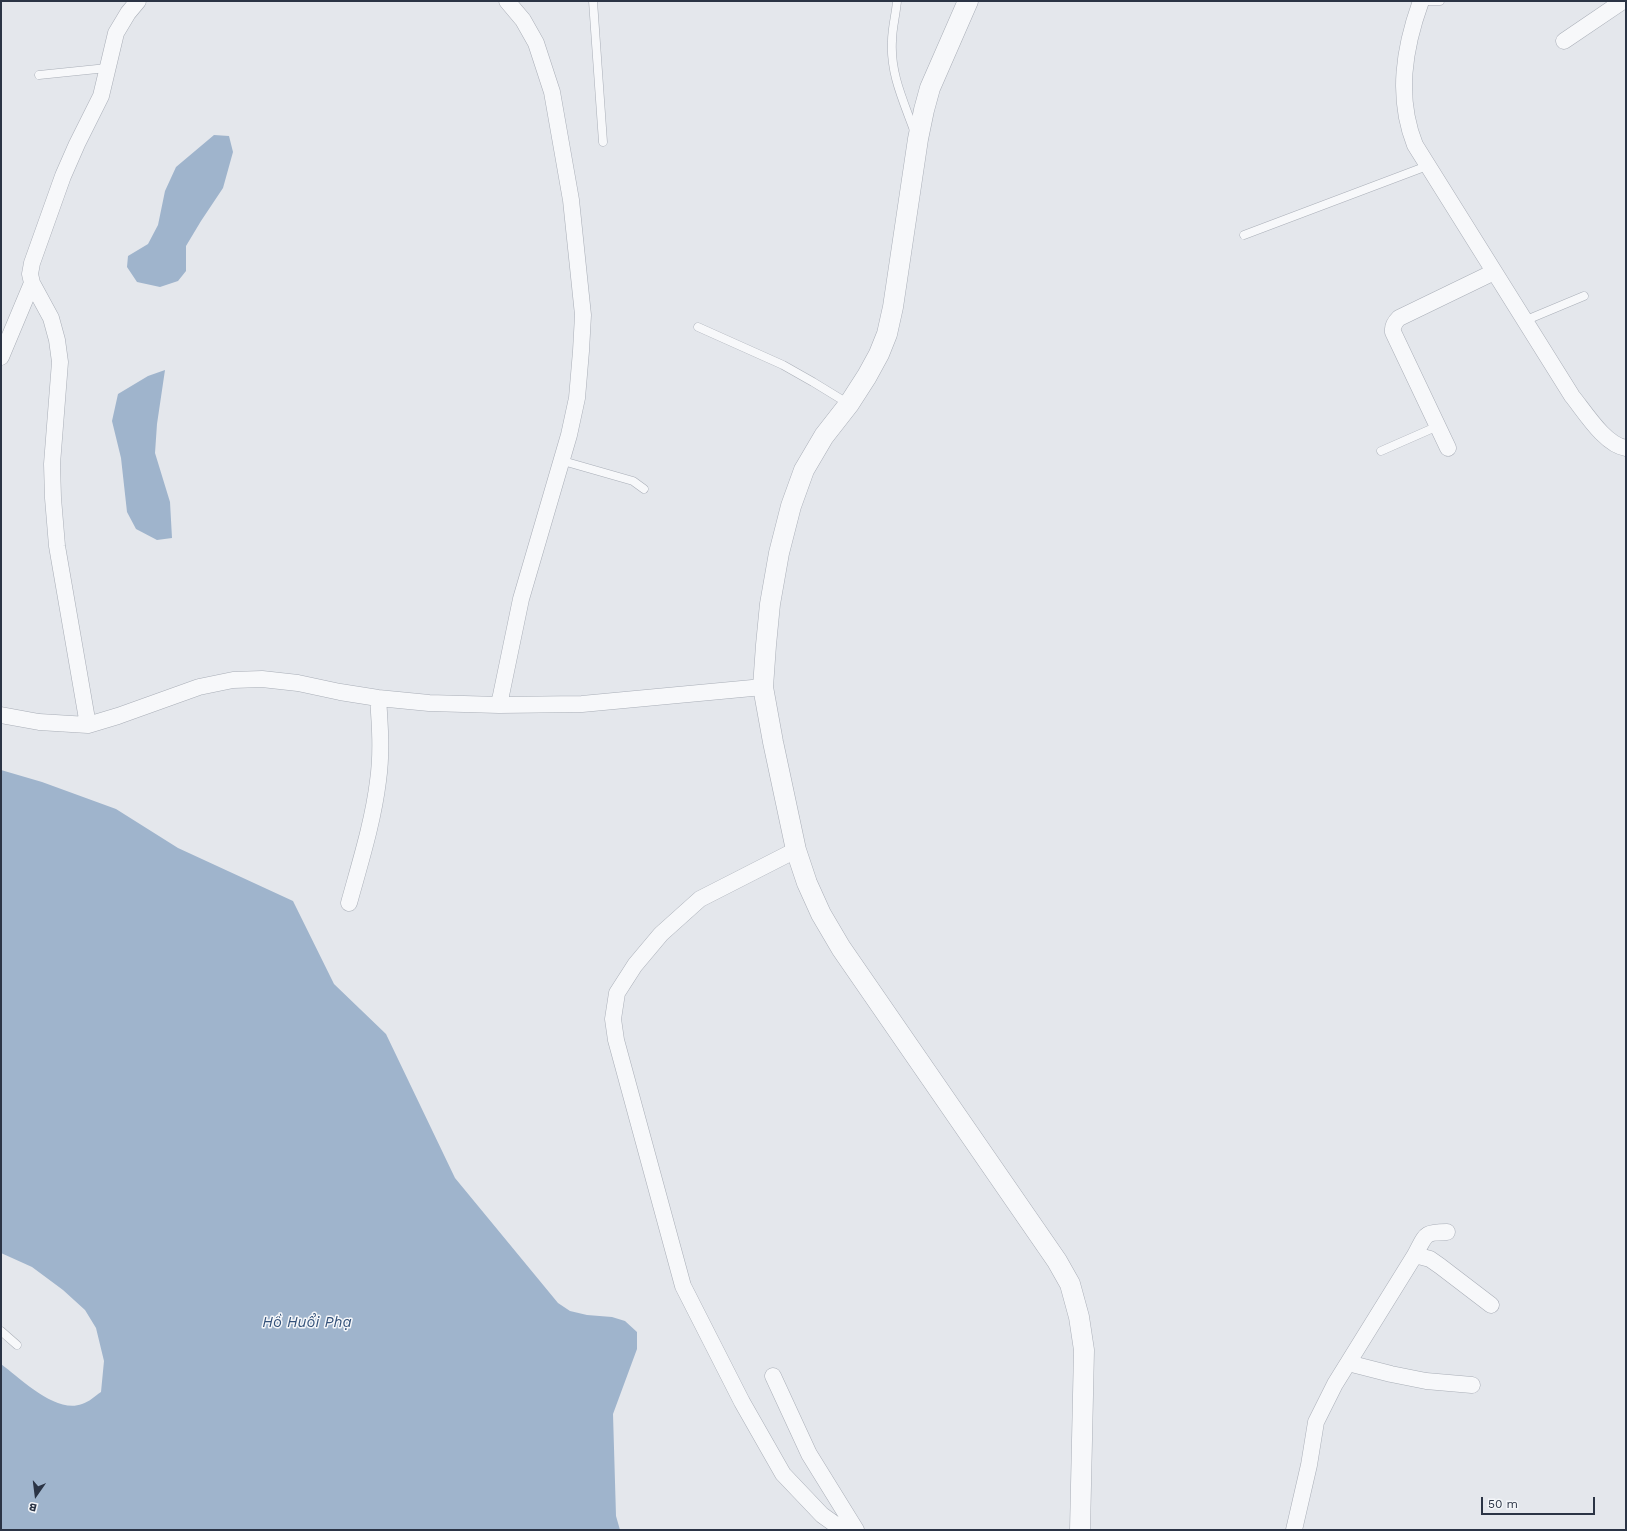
<!DOCTYPE html>
<meta charset="utf-8">
<style>
body{margin:0}
#map{position:relative;width:1627px;height:1531px;overflow:hidden;background:#e4e7ec;font-family:"Work Sans",sans-serif}
canvas{display:block}
.frame{position:absolute;inset:0;border:2px solid #2b3445;pointer-events:none}
.north{position:absolute;left:16px;top:1475px;width:40px;height:40px;-webkit-text-stroke:3px #f4f6f9;paint-order:stroke;rotate:194deg;font-size:11px;font-weight:700;line-height:16px;text-align:center;color:#2b3445}
.north::after{content:'';display:block;margin:auto;width:14px;height:18px;background:#2b3445;clip-path:polygon(50% 0,100% 100%,50% 72%,0 100%)}
.scale{position:absolute;left:1481px;top:1497px;width:114px;height:18px;box-sizing:border-box;border:2px solid #2b3445;border-top:0;padding-left:5px;font-size:12px;line-height:14px;white-space:nowrap;color:#2b3445;-webkit-text-stroke:3px #f4f6f9;paint-order:stroke}
</style>
<div id="map">
<canvas width="1627" height="1531"></canvas>
<div class="frame"></div>
<div class="north">B</div>
<div class="scale">50 m</div>
</div>
<script>
const ctx = document.querySelector('canvas').getContext('2d');
ctx.lineJoin = 'round';
function paint(path, color) {
  ctx.fillStyle = color;
  ctx.fill(path, 'evenodd');
}
function strokePath(path, color, width, dash) {
  ctx.strokeStyle = color;
  ctx.lineWidth = width;
  ctx.lineCap = dash ? 'butt' : 'round';
  ctx.setLineDash(dash || []);
  ctx.stroke(path);
}
function label(font, color, halo, rows, align = 'center') {
  ctx.font = font + ' "Work Sans",sans-serif';
  ctx.lineWidth = 3;
  ctx.setLineDash([]);
  ctx.textBaseline = 'middle';
  ctx.strokeStyle = halo;
  ctx.fillStyle = color;
  for (const [text, x, y, turn = 0] of rows) {
    ctx.save();
    ctx.translate(x, y);
    ctx.rotate((+turn || 0) * Math.PI / 180);
    ctx.textAlign = isNaN(turn) ? turn : align;
    if (halo) ctx.strokeText(text, 0, 0);
    ctx.fillText(text, 0, 0);
    ctx.restore();
  }
}
paint(new Path2D(`
 M214,135L229,136L233,152L223,188L201,221L186,246V271L178,281L160,287L137,282L127,267L128,256L148,244L158,225L165,191L176,167Z
 M165,370L157,424L155,453L170,502L172,538L157,540L136,529L127,512L121,458L112,421L118,394L148,376Z
 M1,770L42,782L116,809L178,848L293,901L334,984L386,1034L455,1178L558,1303L570,1311L587,1315L612,1317L625,1321L637,1332V1349L613,1414L616,1516L620,1530H1V1364C21,1379 56,1414 82,1404C89,1402 95,1396 101,1392L104,1361L96,1328L85,1310L63,1290L32,1267L1,1253Z`), '#9fb4cc');
const service = new Path2D(`
 M593,1L603,142
 M897,1C896,14 892,28 892,41C890,74 904,102 915,133
 M1428,1H1440
 M39,75L107,68
 M1244,235L1427,166
 M1524,321L1584,296
 M698,327L783,365L813,382L849,404
 M1381,451L1438,426
 M563,461L633,481L644,489
 M1,1331L17,1345`);
const minor = new Path2D(`
 M1421,1C1404,48 1396,97 1415,145L1572,396C1585,412 1605,445 1626,448
 M1564,41L1623,1
 M1,357L32,283
 M1448,448L1393,332C1392,326 1395,322 1399,318L1494,272
 M499,705L521,599L569,435L577,398L581,351L583,315L571,200L552,92L536,43L523,20L507,1
 M1,715L39,722L88,725L118,716L199,687L233,680L262,679L298,683L340,692L378,698L429,703L499,705L582,704L763,687
 M88,725L57,546L53,498L52,464L60,362L57,340L51,318L32,283L30,274L32,263L63,176L77,144L101,96L116,33L128,13L138,1
 M796,850L700,899L661,934L635,965L617,993L613,1019L616,1040L683,1286L742,1402L783,1474L822,1515L843,1530
 M349,903C360,863 373,822 378,781C382,753 380,725 378,698
 M1415,1255L1430,1259L1440,1266L1491,1305
 M1348,1363L1391,1374L1426,1381L1472,1385
 M773,1376L809,1454L856,1530
 M1294,1530L1309,1465L1316,1422L1335,1384L1415,1255C1426,1235 1423,1232 1447,1232`);
const tertiary = new Path2D(`
 M968,1L930,88L924,110L918,139L893,307L887,334L879,354L867,376L849,404L824,436L804,470L791,506L779,553L770,604L766,645L763,687L773,742L796,850L807,883L821,914L841,948L1057,1261L1070,1284L1079,1317L1084,1350L1080,1530`);
strokePath(service, '#a9aeb7', 9);
strokePath(minor, '#a9aeb7', 17);
strokePath(tertiary, '#a9aeb7', 21);
strokePath(service, '#f7f8fa', 8);
strokePath(minor, '#f7f8fa', 16);
strokePath(tertiary, '#f7f8fa', 20);
label('italic 15px', '#34527a', '#f4f6f9', [
 ["Hồ Huổi Phạ",307,1323]
]);
</script>
